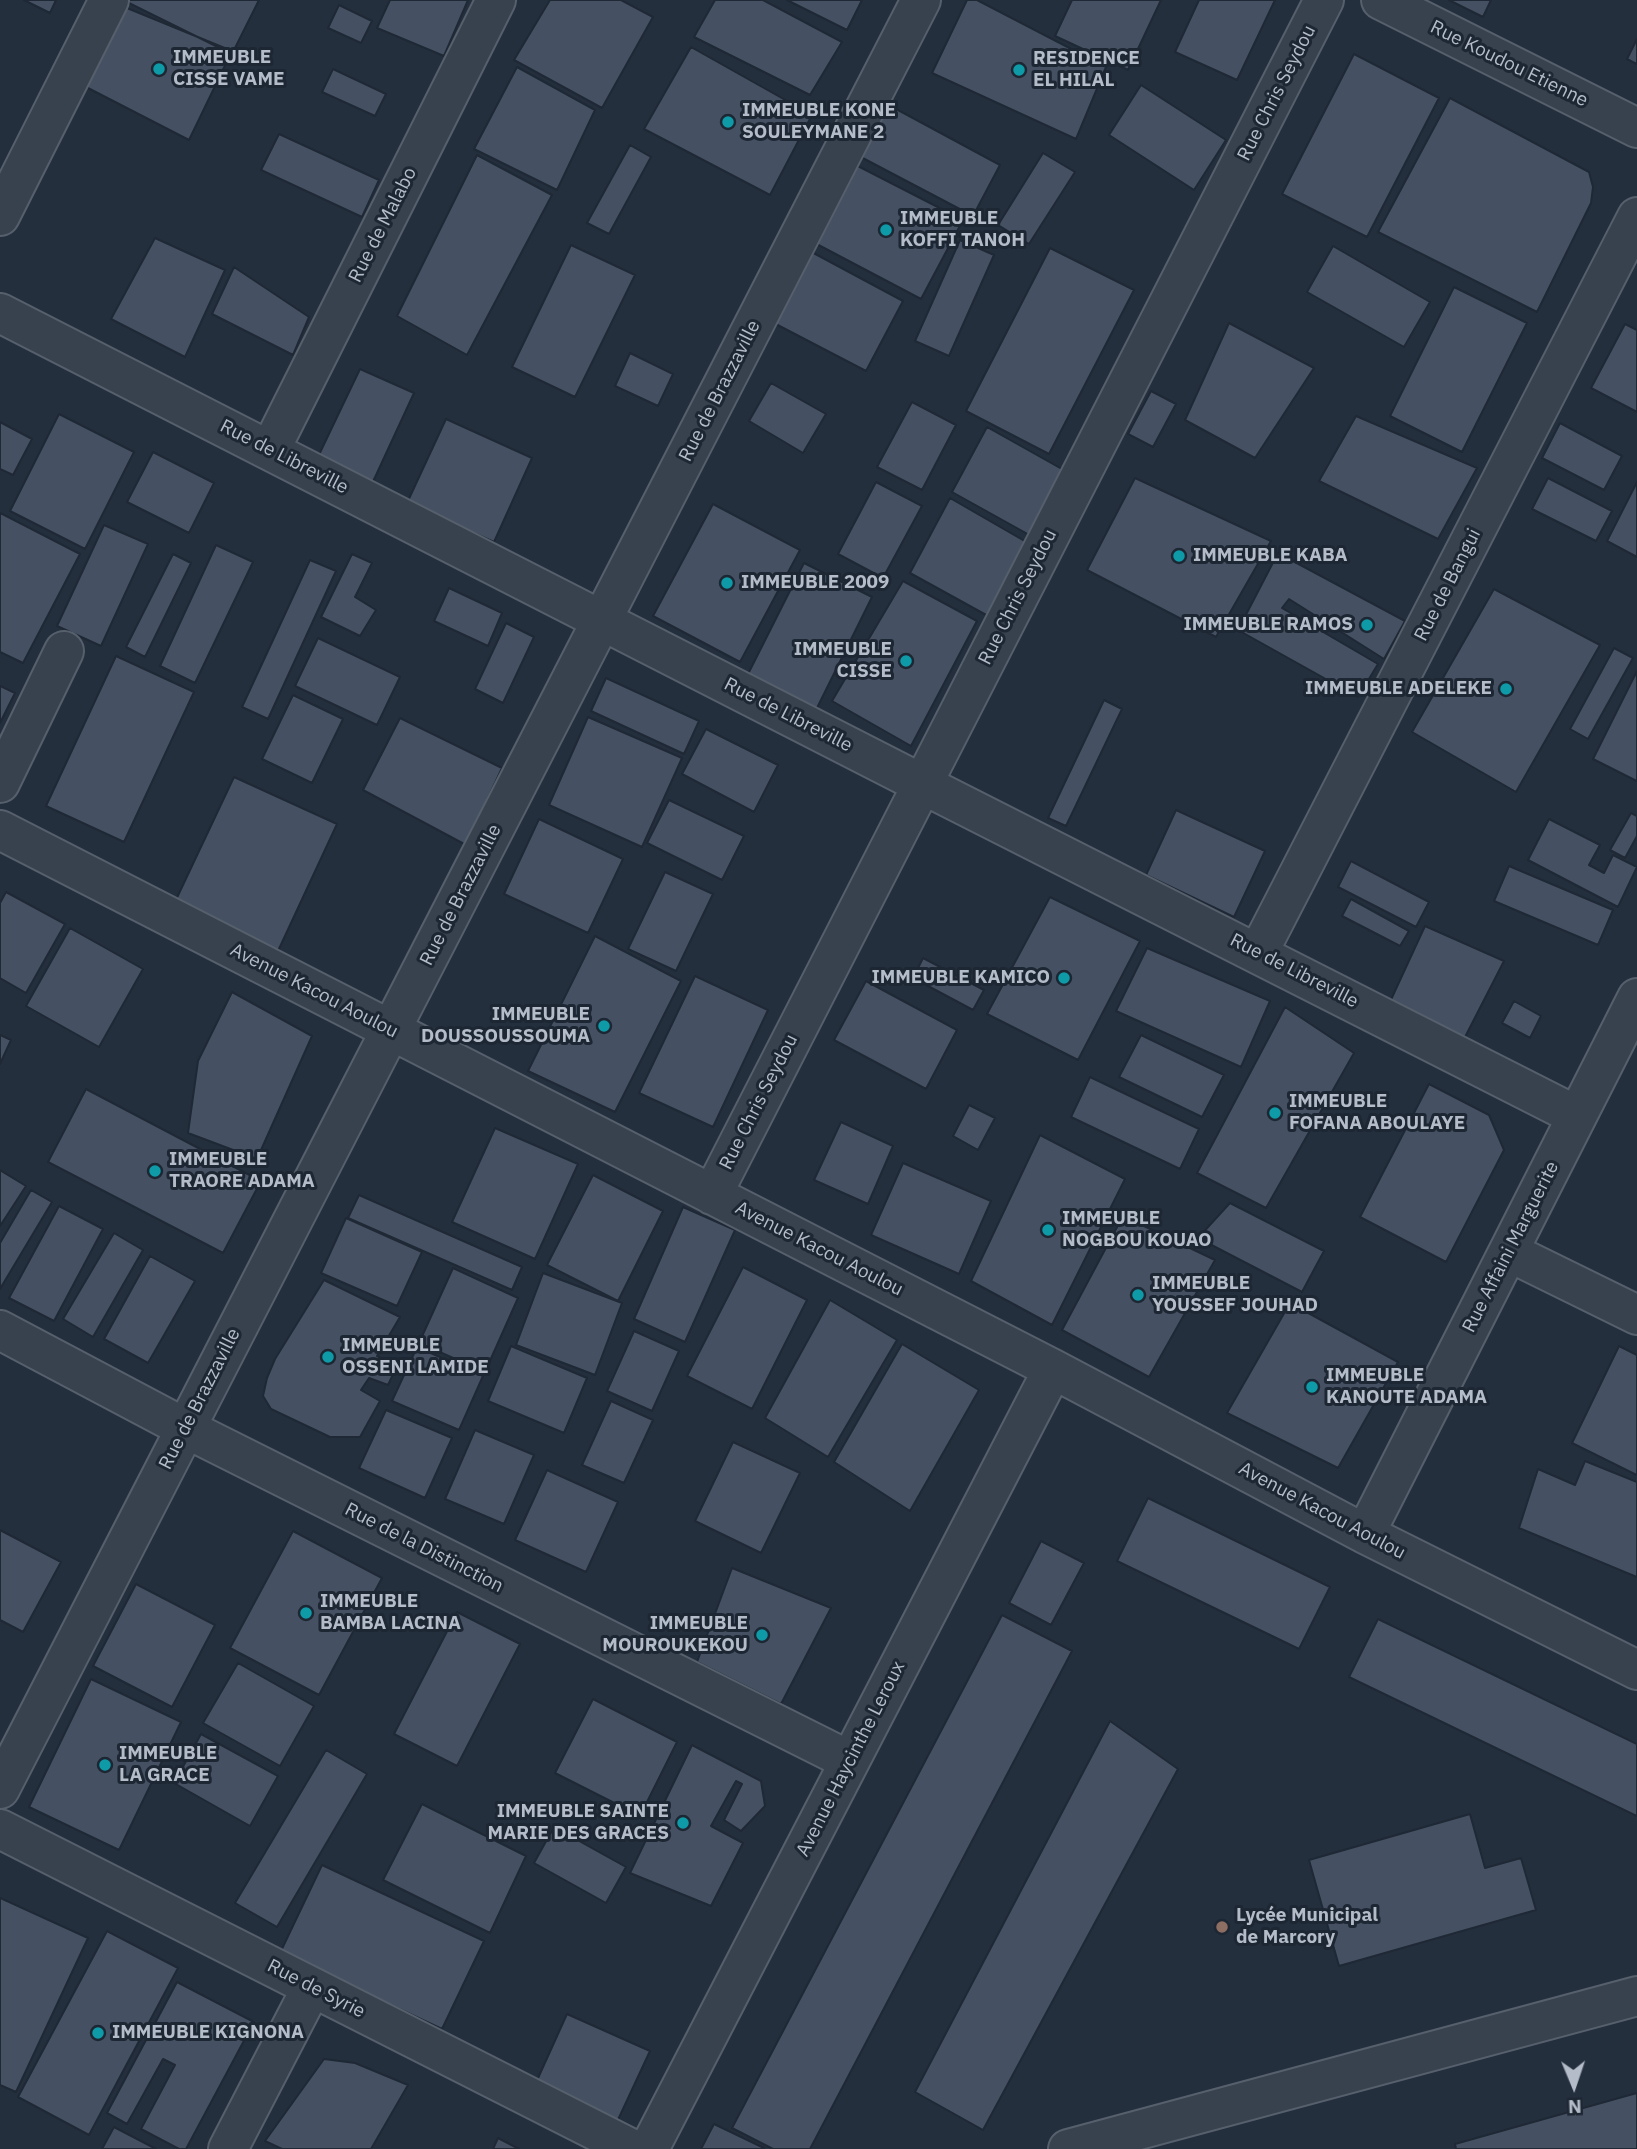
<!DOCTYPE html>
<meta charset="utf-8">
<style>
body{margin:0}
#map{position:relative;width:1637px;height:2149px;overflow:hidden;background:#242f3e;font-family:"IBM Plex Sans",sans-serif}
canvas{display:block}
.north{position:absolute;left:1539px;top:2051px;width:70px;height:70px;-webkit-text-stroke:5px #1d2633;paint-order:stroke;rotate:178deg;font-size:19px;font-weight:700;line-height:28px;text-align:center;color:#b4bcc9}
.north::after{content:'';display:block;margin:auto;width:24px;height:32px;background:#b4bcc9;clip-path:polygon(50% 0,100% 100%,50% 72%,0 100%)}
</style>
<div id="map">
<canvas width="1637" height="2149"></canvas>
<div class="north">N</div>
</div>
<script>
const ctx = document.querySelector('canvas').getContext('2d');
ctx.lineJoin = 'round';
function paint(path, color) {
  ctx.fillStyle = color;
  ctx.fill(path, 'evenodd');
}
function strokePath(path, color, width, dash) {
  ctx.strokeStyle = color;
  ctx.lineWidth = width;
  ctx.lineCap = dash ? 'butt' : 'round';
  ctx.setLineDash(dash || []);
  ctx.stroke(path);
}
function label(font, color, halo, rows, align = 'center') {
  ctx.font = font + ' "IBM Plex Sans",sans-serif';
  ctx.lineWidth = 6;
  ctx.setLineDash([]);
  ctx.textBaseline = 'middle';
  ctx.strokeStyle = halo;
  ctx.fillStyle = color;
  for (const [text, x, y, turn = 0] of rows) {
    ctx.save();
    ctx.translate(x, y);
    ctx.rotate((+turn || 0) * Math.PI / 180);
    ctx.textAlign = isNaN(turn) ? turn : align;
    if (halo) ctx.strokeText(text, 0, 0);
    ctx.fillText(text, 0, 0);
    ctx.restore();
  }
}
const building = new Path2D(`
 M24,0H56L50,13Z
 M123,0H259L232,54Z
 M390,0H468L444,56L377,28Z
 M550,0H621L653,17L602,108L514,60Z
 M715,0H763L842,42L810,95L694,37Z
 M787,0H862L847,30Z
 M967,0H977L1106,67L1076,139L932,73Z
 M1072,0H1161L1128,70L1055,36Z
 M1199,0H1275L1237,80L1175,52Z
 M1449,0H1491L1483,17Z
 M339,5L372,21L361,43L328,28Z
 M122,6L232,51L189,140L86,87Z
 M1637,39V64L1627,59Z
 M691,47L812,115L770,195L644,129Z
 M1354,54L1439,98L1367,237L1282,194Z
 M517,67L595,110L557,190L474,149Z
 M333,69L386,94L375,116L322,92Z
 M1141,85L1226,140L1194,190L1109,135Z
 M1450,98L1589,172L1593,187L1591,203L1537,312L1378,232Z
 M885,103L1000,165L973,216L857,155Z
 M279,134L379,180L362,217L261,170Z
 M630,145L651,157L609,234L587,223Z
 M1043,153L1075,172L1029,244L998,225Z
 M477,155L552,195L467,355L397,316Z
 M850,162L963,220L921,299L809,240Z
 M155,238L225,270L185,357L111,319Z
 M960,240L994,255L949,356L915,341Z
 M571,245L635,275L575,397L512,367Z
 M1333,246L1430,302L1404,347L1307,292Z
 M1050,248L1134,290L1049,454L966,411Z
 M806,249L903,301L866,371L768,320Z
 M234,267L309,317L293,355L212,314Z
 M1454,287L1527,323L1462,452L1390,416Z
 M1229,323L1314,368L1255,458L1185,420Z
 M1625,324L1637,330V412L1591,388Z
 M630,353L673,374L658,406L615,386Z
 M360,369L414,393L371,486L316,461Z
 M771,383L826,414L803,453L749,421Z
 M1151,391L1176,404L1153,447L1128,434Z
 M912,402L956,425L922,490L877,467Z
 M59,414L134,452L85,549L10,511Z
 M1356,416L1477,468L1438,539L1319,481Z
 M446,419L532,458L494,542L407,503Z
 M0,422L32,439L13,475L0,469Z
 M1560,423L1622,456L1604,490L1542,458Z
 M987,427L1069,473L1033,537L952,492Z
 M153,452L214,483L189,533L127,502Z
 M1135,478L1271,541L1216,637L1087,570Z
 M1548,478L1612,511L1596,541L1532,509Z
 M876,482L922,506L883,578L838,554Z
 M1637,482V557L1607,541Z
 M950,498L1028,543L988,616L910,573Z
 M713,504L800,550L740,662L653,616Z
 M0,513L80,554L23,663L0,652Z
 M104,525L148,544L101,646L57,626Z
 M216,545L253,562L195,683L160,666Z
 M1278,553L1405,621L1384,659L1289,599L1282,608L1378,664L1358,697L1238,630Z
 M173,554L191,563L145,657L126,647Z
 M352,554L372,563L355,597L376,610L360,636L321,617Z
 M310,560L336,571L268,719L242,707Z
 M804,563L872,597L815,712L746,678Z
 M903,581L977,621L911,746L832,701Z
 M449,588L502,613L488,646L434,621Z
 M1494,589L1600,645L1516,792L1412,732Z
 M506,623L534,637L503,703L475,689Z
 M318,638L400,677L377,725L295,686Z
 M1614,648L1633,658L1588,739L1570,729Z
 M116,656L194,692L124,842L46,806Z
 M1637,671V781L1593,759Z
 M606,678L699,721L684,754L591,711Z
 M0,686L15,693L0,723Z
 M293,695L343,719L312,783L262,759Z
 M1104,700L1122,709L1066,826L1048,818Z
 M588,717L682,758L642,847L549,805Z
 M400,718L502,768L466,845L363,790Z
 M706,729L778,765L754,812L682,774Z
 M234,777L337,824L278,951L174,904Z
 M669,800L744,836L722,880L647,843Z
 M1176,810L1265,851L1234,917L1146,875Z
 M1631,813L1637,816V836L1625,858L1610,850Z
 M539,819L623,859L588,933L504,894Z
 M1549,819L1600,845L1589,865L1604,873L1613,855L1637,867L1618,907L1528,860Z
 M1351,861L1429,902L1416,927L1338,887Z
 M1509,866L1613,910L1598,945L1494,901Z
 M665,872L713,894L676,971L628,949Z
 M6,892L65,924L26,993L0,978V903Z
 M1050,897L1140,941L1078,1060L987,1014Z
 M1351,899L1409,931L1400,946L1342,916Z
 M1425,926L1504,961L1464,1039L1389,1004Z
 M70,928L143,969L99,1047L26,1006Z
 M595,936L681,981L615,1112L528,1071Z
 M1147,948L1270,1001L1241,1067L1116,1011Z
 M923,958L984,990L973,1010L913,978Z
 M695,976L768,1010L713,1127L639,1093Z
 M866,981L957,1030L926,1089L834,1040Z
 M232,992L312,1036L257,1159L188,1133L198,1061Z
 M1514,1001L1541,1016L1530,1038L1502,1023Z
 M1285,1007L1354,1053L1266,1208L1197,1173Z
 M0,1035L11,1040L0,1064Z
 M1141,1035L1224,1075L1202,1117L1119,1077Z
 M1090,1077L1199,1129L1180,1169L1071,1117Z
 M1429,1084L1489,1115L1504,1150L1446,1262L1360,1217Z
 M86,1089L261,1181L223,1253L48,1162Z
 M969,1105L995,1118L978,1150L953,1136Z
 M841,1122L893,1146L868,1204L814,1180Z
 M495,1128L578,1164L535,1259L452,1222Z
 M1040,1135L1125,1179L1052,1325L971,1281Z
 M903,1163L991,1201L959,1274L871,1235Z
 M0,1170L26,1186L0,1226Z
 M593,1175L663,1211L618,1301L547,1265Z
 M31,1190L52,1202L0,1289V1243Z
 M359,1195L522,1267L512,1290L348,1218Z
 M1230,1203L1324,1251L1302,1292L1198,1238Z
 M59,1206L103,1229L54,1321L9,1298Z
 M683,1207L735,1230L685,1342L634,1319Z
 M1123,1216L1215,1260L1149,1377L1062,1330Z
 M346,1218L422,1252L397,1306L321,1273Z
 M114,1233L143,1250L93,1337L63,1319Z
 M150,1256L195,1281L148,1363L104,1339Z
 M743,1267L807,1300L752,1409L687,1376Z
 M453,1268L518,1298L485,1372L419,1343Z
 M543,1273L622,1303L595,1375L516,1345Z
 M324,1280L400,1317L377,1356L397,1366L388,1385L369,1378L361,1390L380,1401L360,1437H330L271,1409L263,1396L267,1378L275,1359Z
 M830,1300L897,1340L828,1457L765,1418Z
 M1290,1303L1398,1362L1338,1468L1227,1413Z
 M634,1331L679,1351L652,1411L607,1391Z
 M902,1344L979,1390L910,1511L834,1462Z
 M511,1346L587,1378L564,1433L488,1401Z
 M1619,1346L1637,1355V1475L1572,1443Z
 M417,1347L483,1376L459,1430L392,1401Z
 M611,1401L653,1420L624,1483L582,1465Z
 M386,1410L452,1438L425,1498L359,1468Z
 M475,1430L534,1455L504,1524L445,1499Z
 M733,1442L800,1473L761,1553L695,1521Z
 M1585,1461L1637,1482V1577L1519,1528L1538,1469L1575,1485Z
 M547,1470L618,1502L586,1572L515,1540Z
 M1148,1498L1330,1587L1299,1649L1117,1561Z
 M0,1530L61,1562L23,1632L0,1620Z
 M293,1531L382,1578L319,1695L230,1648Z
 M1041,1541L1084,1563L1051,1625L1009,1603Z
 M732,1568L831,1608L781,1704L697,1662Z
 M136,1584L215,1625L172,1707L93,1666Z
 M457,1612L520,1644L457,1766L394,1734Z
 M1002,1615L1072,1651L810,2149H773L732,2128Z
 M1378,1619L1637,1744V1816L1349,1677Z
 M238,1663L314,1706L280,1766L203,1723Z
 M91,1679L181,1722L119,1850L29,1807Z
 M593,1699L677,1742L640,1816L555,1773Z
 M1110,1721L1178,1769L983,2130L915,2092Z
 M201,1734L278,1776L250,1826L174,1783Z
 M692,1745L761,1781L765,1806L741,1831L724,1820L742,1784L736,1781L711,1826L743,1843L711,1906L630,1873Z
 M326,1750L367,1774L277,1927L235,1903Z
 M422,1804L526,1856L490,1933L383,1880Z
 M1470,1814L1485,1868L1521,1858L1536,1910L1339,1966L1309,1860Z
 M554,1827L626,1867L606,1903L534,1863Z
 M322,1865L484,1941L442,2029L280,1953Z
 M0,1898L88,1938L16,2092L0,2085Z
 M107,1931L178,1968L89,2135L18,2097Z
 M177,1982L254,2022L186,2149H179L141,2129L175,2065L163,2059L127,2124L107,2113Z
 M567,2014L650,2051L616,2124L534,2087Z
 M324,2059L355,2063L408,2085L371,2149H282L265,2141Z
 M1637,2093V2149H1456L1455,2144Z
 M714,2124L764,2148V2149H701Z
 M114,2127L156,2149H102Z
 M498,2138L519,2149H493Z`);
paint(building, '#455162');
strokePath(building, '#1f2835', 2);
const minor = new Path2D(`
 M1381,0L1637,128
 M0,216L109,0
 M0,313L922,784L1577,1116
 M270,450L496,0
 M0,783L64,651
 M0,830L1053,1369L1365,1534L1637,1670
 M1258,953L1637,217
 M712,1195L1324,0
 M1509,1252L1637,1315
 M0,1330L185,1428L850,1761
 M1365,1534L1637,998
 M0,1789L921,0
 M0,1829L632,2149
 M228,2149L312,1987
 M649,2149L1053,1369
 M1068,2149L1637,1996`);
strokePath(minor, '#565f6c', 42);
strokePath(minor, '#38414e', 38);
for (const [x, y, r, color] of [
 [159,69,7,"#0f9aa8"],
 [1019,70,7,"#0f9aa8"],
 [728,122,7,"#0f9aa8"],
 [886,230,7,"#0f9aa8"],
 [1179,556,7,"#0f9aa8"],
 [727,583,7,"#0f9aa8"],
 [1367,625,7,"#0f9aa8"],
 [906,661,7,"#0f9aa8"],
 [1506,689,7,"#0f9aa8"],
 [1064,978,7,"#0f9aa8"],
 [604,1026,7,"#0f9aa8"],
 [1275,1113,7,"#0f9aa8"],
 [155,1171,7,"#0f9aa8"],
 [1048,1230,7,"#0f9aa8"],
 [1138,1295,7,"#0f9aa8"],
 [328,1357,7,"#0f9aa8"],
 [1312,1387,7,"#0f9aa8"],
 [306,1613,7,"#0f9aa8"],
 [762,1635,7,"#0f9aa8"],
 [105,1765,7,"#0f9aa8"],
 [683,1823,7,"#0f9aa8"],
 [1222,1927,7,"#8d6e63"],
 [98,2033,7,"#0f9aa8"]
]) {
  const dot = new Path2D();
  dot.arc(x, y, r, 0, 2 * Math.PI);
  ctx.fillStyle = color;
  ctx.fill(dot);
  strokePath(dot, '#1d2633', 2.5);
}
label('bold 19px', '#b4bcc9', '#1d2633', [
 ["IMMEUBLE",173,58],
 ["CISSE VAME",173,80],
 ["RESIDENCE",1033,59],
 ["EL HILAL",1033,81],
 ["IMMEUBLE KONE",742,111],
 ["SOULEYMANE 2",742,133],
 ["IMMEUBLE",900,219],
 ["KOFFI TANOH",900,241],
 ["IMMEUBLE KABA",1193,556],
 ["IMMEUBLE 2009",741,583],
 ["IMMEUBLE RAMOS",1353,625,"right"],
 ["IMMEUBLE",892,650,"right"],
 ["CISSE",892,672,"right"],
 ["IMMEUBLE ADELEKE",1492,689,"right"],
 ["IMMEUBLE KAMICO",1050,978,"right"],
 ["IMMEUBLE",590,1015,"right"],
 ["DOUSSOUSSOUMA",590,1037,"right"],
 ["IMMEUBLE",1289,1102],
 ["FOFANA ABOULAYE",1289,1124],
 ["IMMEUBLE",169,1160],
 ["TRAORE ADAMA",169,1182],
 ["IMMEUBLE",1062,1219],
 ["NOGBOU KOUAO",1062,1241],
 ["IMMEUBLE",1152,1284],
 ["YOUSSEF JOUHAD",1152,1306],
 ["IMMEUBLE",342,1346],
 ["OSSENI LAMIDE",342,1368],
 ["IMMEUBLE",1326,1376],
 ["KANOUTE ADAMA",1326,1398],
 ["IMMEUBLE",320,1602],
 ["BAMBA LACINA",320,1624],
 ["IMMEUBLE",748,1624,"right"],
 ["MOUROUKEKOU",748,1646,"right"],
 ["IMMEUBLE",119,1754],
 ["LA GRACE",119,1776],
 ["IMMEUBLE SAINTE",669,1812,"right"],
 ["MARIE DES GRACES",669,1834,"right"],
 ["Lycée Municipal",1236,1916],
 ["de Marcory",1236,1938],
 ["IMMEUBLE KIGNONA",112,2033]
], 'left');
label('19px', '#b4bcc9', '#1d2633', [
 ["Rue Koudou Etienne",1509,64,26],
 ["Rue Chris Seydou",1277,93,-63],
 ["Rue de Malabo",383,225,-63],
 ["Rue de Brazzaville",720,391,-63],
 ["Rue de Libreville",284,457,27],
 ["Rue de Bangui",1448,585,-63],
 ["Rue Chris Seydou",1018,597,-63],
 ["Rue de Libreville",788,715,27],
 ["Rue de Brazzaville",461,895,-63],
 ["Rue de Libreville",1294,971,27],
 ["Avenue Kacou Aoulou",314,991,27],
 ["Rue Chris Seydou",759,1102,-63],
 ["Rue Affaini Marguerite",1511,1247,-63],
 ["Avenue Kacou Aoulou",819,1249,27],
 ["Rue de Brazzaville",200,1399,-63],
 ["Avenue Kacou Aoulou",1322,1511,28],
 ["Rue de la Distinction",424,1548,27],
 ["Avenue Haycinthe Leroux",851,1759,-63],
 ["Rue de Syrie",316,1989,27]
]);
</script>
